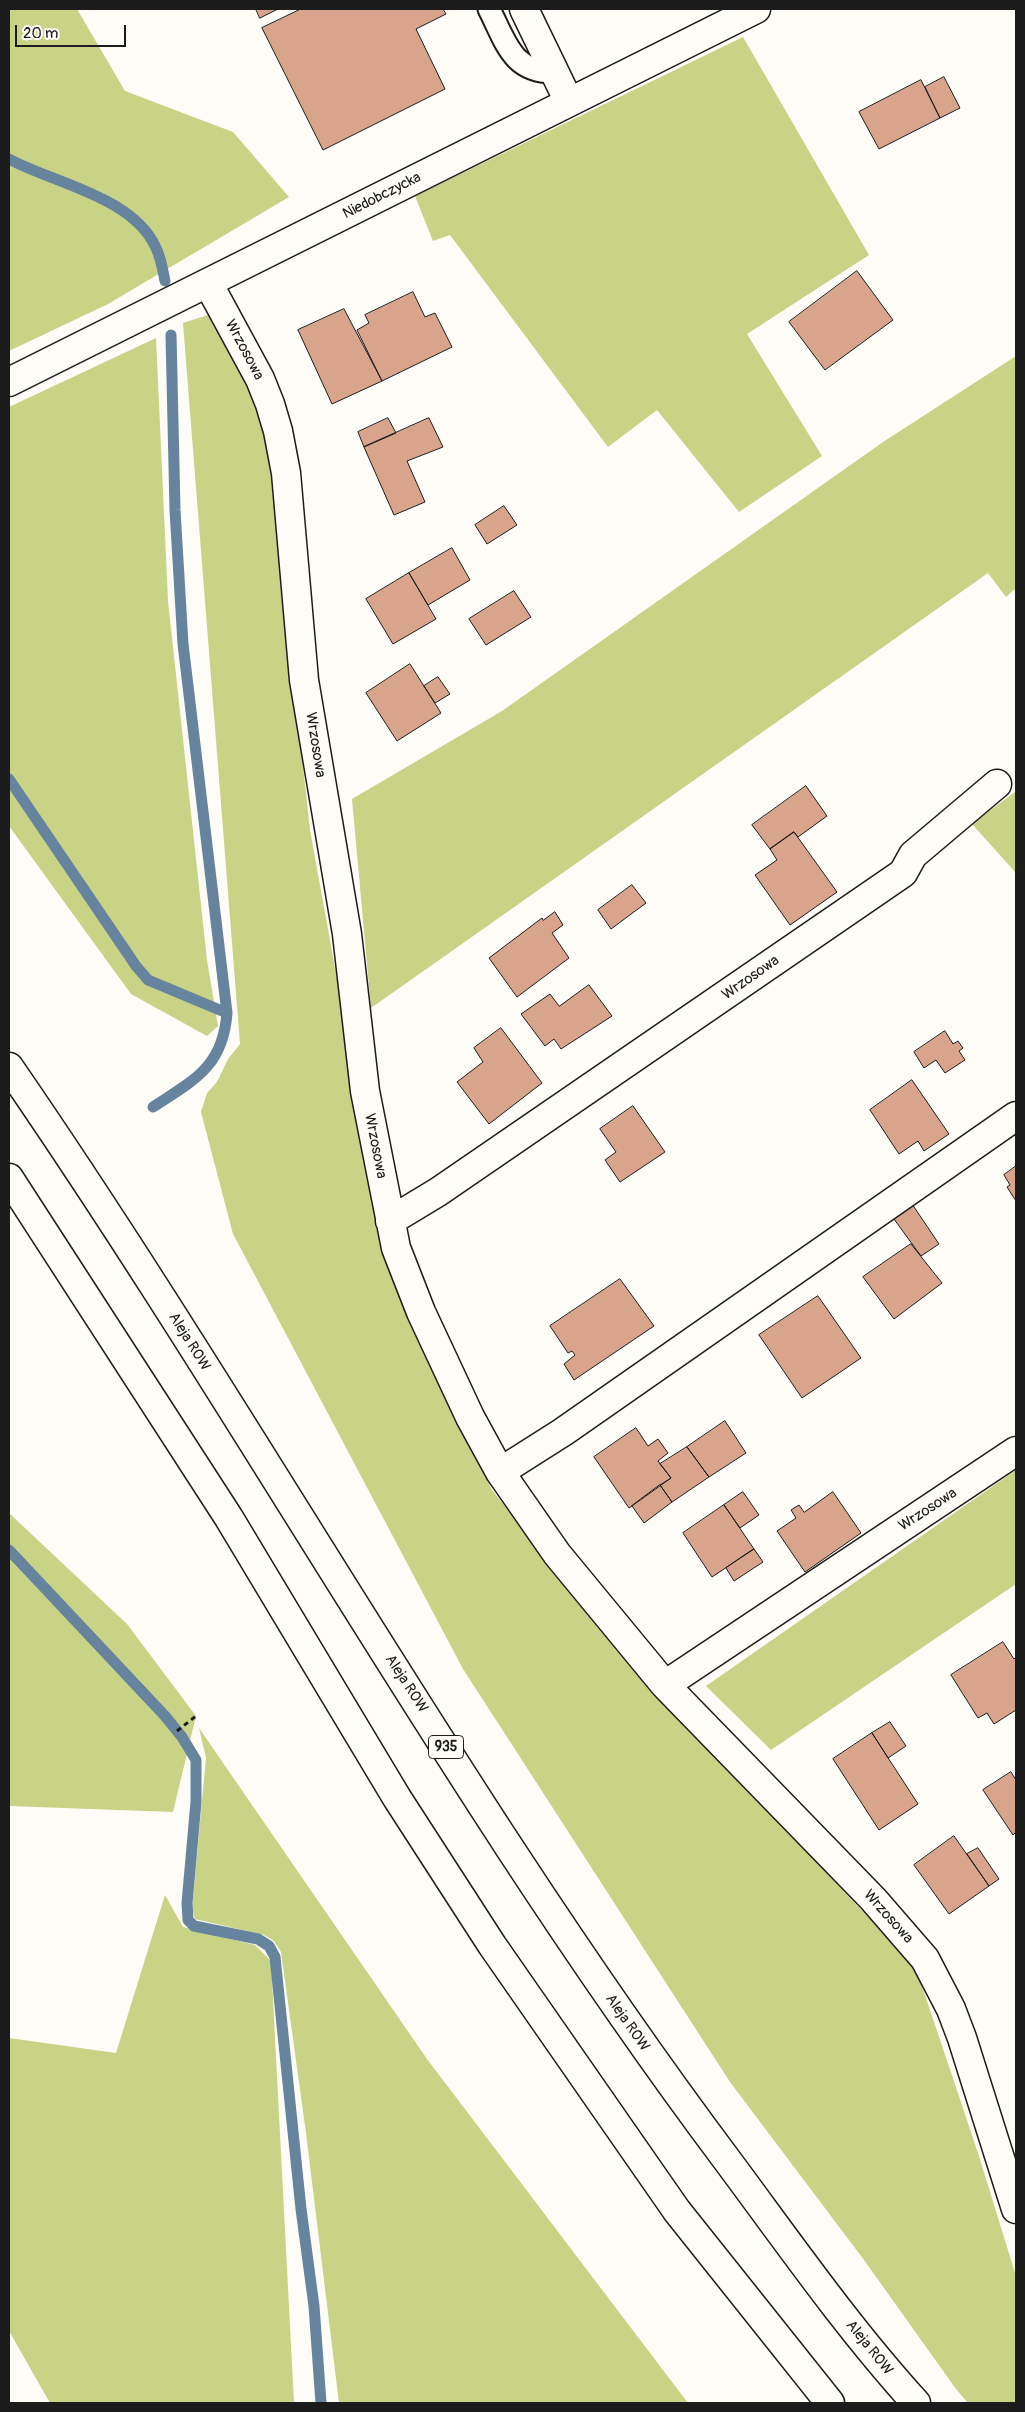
<!DOCTYPE html>
<style>
body{margin:0}
#map{position:relative;width:1025px;height:2412px;overflow:hidden;background:#fdfcf7;font-family:Pangolin,sans-serif}
canvas{display:block}
.frame{position:absolute;inset:0;border:10px solid #1c1c1c;pointer-events:none}
.scale{position:absolute;left:15px;top:25px;width:111px;height:22px;box-sizing:border-box;border:2px solid #1c1c1c;border-top:0;padding-left:6px;font-size:15px;line-height:18px;white-space:nowrap;color:#1c1c1c;-webkit-text-stroke:4px #fdfcf7;paint-order:stroke}
</style>
<div id="map">
<canvas width="1025" height="2412"></canvas>
<div class="frame"></div>
<div class="scale">20 m</div>
</div>
<script>
const ctx = document.querySelector('canvas').getContext('2d');
ctx.lineJoin = 'round';
function paint(path, color) {
  ctx.fillStyle = color;
  ctx.fill(path, 'evenodd');
}
function strokePath(path, color, width, dash) {
  ctx.strokeStyle = color;
  ctx.lineWidth = width;
  ctx.lineCap = dash ? 'butt' : 'round';
  ctx.setLineDash(dash || []);
  ctx.stroke(path);
}
function label(font, color, halo, rows, align = 'center') {
  ctx.font = font + ' Pangolin,sans-serif';
  ctx.lineWidth = 5;
  ctx.setLineDash([]);
  ctx.textBaseline = 'middle';
  ctx.strokeStyle = halo;
  ctx.fillStyle = color;
  for (const [text, x, y, turn = 0] of rows) {
    ctx.save();
    ctx.translate(x, y);
    ctx.rotate((+turn || 0) * Math.PI / 180);
    ctx.textAlign = isNaN(turn) ? turn : align;
    if (halo) ctx.strokeText(text, 0, 0);
    ctx.fillText(text, 0, 0);
    ctx.restore();
  }
}
paint(new Path2D(`
 M9,9H77L125,91L233,132L289,197L108,304L9,351Z
 M743,37L869,255L747,334L822,456L739,512L657,410L608,447L450,235L433,241L415,196Z
 M211,314L265,423L310,830L389,1265L492,1490L644,1679L916,1968L978,2153L1016,2276V2403H968L956,2389L864,2260L730,2082L463,1669L233,1234L201,1112L207,1093L217,1082L228,1059L240,1044L183,323Z
 M156,338L168,601L207,960L218,1026L207,1036L131,994L9,826V407Z
 M1016,356V588L1006,597L988,573L371,1008L352,799L502,711L883,442Z
 M1016,791V873L972,824Z
 M1016,1470V1584L771,1750L706,1686Z
 M9,1513L127,1624L196,1716L173,1812L9,1806Z
 M199,1728L427,2059L688,2403H339L306,2133L281,1952L274,1941L264,1935L195,1919L192,1909L206,1758Z
 M165,1895L183,1927L255,1945L271,1961L294,2403H50L9,2331V2038L116,2053Z`), '#c8d386');
strokePath(new Path2D(`
 M9,159C53,183 134,197 156,248C161,258 163,271 165,281
 M9,779L136,966L148,980L227,1013
 M153,1107C194,1080 223,1067 227,1013L183,644L175,510L171,335
 M9,1550L165,1716L182,1737L196,1760V1802L187,1903L188,1920L194,1926L258,1939L269,1946L275,1957L301,2209L314,2306L321,2403`), '#66849e', 11);
const building = new Path2D(`
 M256,9H278L260,18Z
 M301,9H443L446,14L416,29L445,89L323,150L262,28Z
 M944,77L960,108L940,118L925,87Z
 M921,80L940,118L879,149L859,112Z
 M857,271L893,320L825,370L789,322Z
 M413,292L425,317L435,313L452,347L382,381L357,330L369,323L365,315Z
 M344,309L382,381L332,404L298,330Z
 M388,418L396,433L364,447L358,432Z
 M429,418L443,447L407,461L425,502L394,515L364,447Z
 M504,506L517,525L487,544L475,525Z
 M452,548L470,580L428,605L409,573Z
 M409,573L436,619L393,644L366,599Z
 M514,591L531,617L486,645L469,619Z
 M410,664L441,713L397,741L366,693Z
 M438,677L450,694L435,703L424,686Z
 M806,786L827,816L798,837L794,832L770,849L752,825Z
 M794,832L837,892L790,925L755,875L777,860L770,849Z
 M632,885L646,903L611,929L598,910Z
 M555,912L563,925L552,933L569,958L517,997L489,958L542,918L543,920Z
 M589,985L612,1016L561,1049L554,1039L545,1046L521,1014L550,994L559,1006Z
 M501,1028L542,1083L489,1124L457,1082L483,1062L474,1048Z
 M945,1031L953,1044L958,1041L963,1048L959,1051L965,1060L945,1073L936,1060L924,1068L914,1052Z
 M912,1080L949,1134L924,1151L918,1141L899,1154L870,1110Z
 M633,1106L665,1152L620,1182L605,1160L616,1152L600,1129Z
 M1016,1166V1201L1007,1187L1010,1185L1004,1175Z
 M910,1201L939,1244L921,1256L891,1215Z
 M911,1244L942,1283L894,1319L863,1277Z
 M620,1279L654,1326L574,1380L564,1364L575,1355L572,1351L568,1353L550,1326Z
 M818,1296L861,1358L802,1398L759,1335Z
 M725,1421L746,1453L709,1477L687,1447Z
 M636,1428L648,1446L658,1439L668,1453L658,1461L671,1478L629,1508L594,1457Z
 M687,1447L709,1477L672,1502L660,1485L671,1478L660,1464Z
 M660,1485L672,1502L644,1523L632,1506Z
 M743,1492L759,1515L740,1528L724,1505Z
 M833,1492L861,1533L805,1572L777,1531L796,1518L791,1510L799,1505L804,1512Z
 M724,1505L754,1549L712,1577L683,1533Z
 M754,1549L763,1562L734,1581L726,1568Z
 M1003,1642L1014,1659L1016,1657V1710L994,1724L987,1713L978,1718L951,1675Z
 M890,1722L906,1746L888,1758L872,1733Z
 M872,1733L918,1804L879,1830L833,1759Z
 M1011,1772L1016,1780V1832L1013,1835L983,1790Z
 M954,1836L989,1886L949,1914L914,1865Z
 M978,1848L999,1879L989,1886L967,1854Z`);
paint(building, '#d8a58c');
strokePath(building, '#1c1c1c', 1);
const lane = new Path2D(`
 M489,9C506,42 512,73 555,72`);
const street = new Path2D(`
 M524,9L569,102
 M208,283L260,379L270,404L278,431L286,473L304,680L347,934L365,1091L396,1248L421,1312L470,1417L500,1472L557,1554L665,1685L873,1899L925,1959L951,2009L962,2038L1016,2209
 M9,382L756,9
 M390,1221L438,1192L903,873L913,855L997,784
 M500,1472L563,1432L1016,1116
 M665,1685L1016,1451`);
const primary = new Path2D(`
 M9,1067C256,1426 465,1811 727,2160C788,2242 847,2327 916,2403
 M9,1178L229,1518L397,1798L492,1945L677,2211L830,2403`);
strokePath(lane, '#1c1c1c', 25);
strokePath(street, '#1c1c1c', 31);
strokePath(primary, '#1c1c1c', 31);
strokePath(new Path2D(`
 M177,1731L196,1716`), '#1c1c1c', 3, [5, 4]);
strokePath(lane, '#fdfcf7', 21);
strokePath(street, '#fdfcf7', 28);
strokePath(primary, '#fdfcf7', 28);
for (const [x, y, w] of [
 [446,1747,35]
]) {
  const box = new Path2D();
  box.roundRect(x - w / 2, y - 11.5, w, 23, 4);
  ctx.fillStyle = '#fdfcf7';
  ctx.fill(box);
  strokePath(box, '#1c1c1c', 1);
}
label('bold 14px', '#1c1c1c', null, [
 ["935",446,1747]
]);
label('15px', '#1c1c1c', '#fdfcf7', [
 ["Niedobczycka",382,196,-27],
 ["Wrzosowa",244,350,62],
 ["Wrzosowa",315,745,81],
 ["Wrzosowa",751,978,-35],
 ["Wrzosowa",375,1146,79],
 ["Aleja ROW",189,1342,58],
 ["Wrzosowa",928,1510,-33],
 ["Aleja ROW",406,1684,57],
 ["Wrzosowa",888,1917,48],
 ["Aleja ROW",627,2023,55],
 ["Aleja ROW",869,2348,51]
]);
</script>
